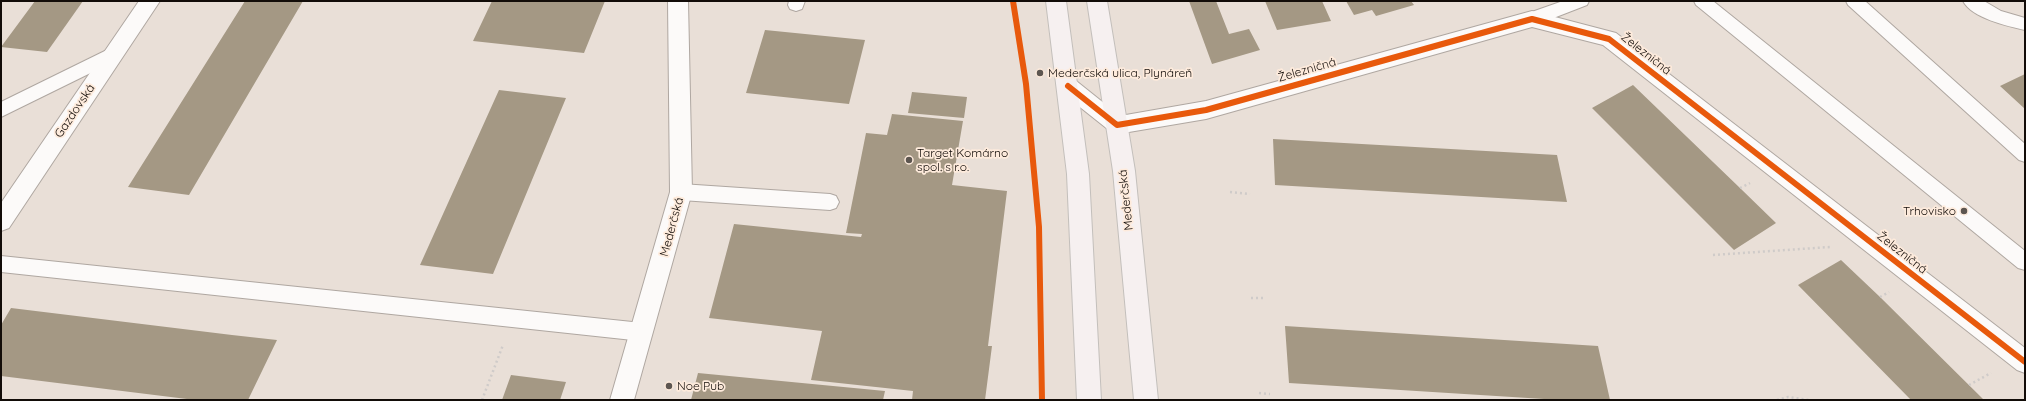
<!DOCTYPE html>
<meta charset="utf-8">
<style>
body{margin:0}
#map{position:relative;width:2026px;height:401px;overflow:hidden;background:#e9dfd7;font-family:Quicksand,sans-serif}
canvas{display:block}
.frame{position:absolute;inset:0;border:2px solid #120c08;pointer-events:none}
</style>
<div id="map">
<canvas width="2026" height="401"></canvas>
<div class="frame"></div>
</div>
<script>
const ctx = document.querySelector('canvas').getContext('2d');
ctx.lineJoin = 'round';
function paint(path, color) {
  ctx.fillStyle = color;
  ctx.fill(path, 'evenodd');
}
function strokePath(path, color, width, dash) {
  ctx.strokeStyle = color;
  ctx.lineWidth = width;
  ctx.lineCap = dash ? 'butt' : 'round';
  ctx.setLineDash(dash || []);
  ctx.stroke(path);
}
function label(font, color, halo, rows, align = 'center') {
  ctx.font = font + ' Quicksand,sans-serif';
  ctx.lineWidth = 3.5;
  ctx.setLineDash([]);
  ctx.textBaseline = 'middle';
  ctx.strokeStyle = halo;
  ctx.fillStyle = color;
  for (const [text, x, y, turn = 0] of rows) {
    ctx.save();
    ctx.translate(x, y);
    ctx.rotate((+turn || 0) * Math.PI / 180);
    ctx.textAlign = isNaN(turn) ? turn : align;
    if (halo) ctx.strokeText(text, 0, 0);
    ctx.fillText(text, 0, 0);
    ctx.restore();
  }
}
paint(new Path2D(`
 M35,1H83L47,52L1,47Z
 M245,1H303L189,195L128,187Z
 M492,1H605L584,53L473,41Z
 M1189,1H1216L1229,34L1249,29L1260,50L1212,64Z
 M1265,1H1322L1331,21L1277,30Z
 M1346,1H1411L1414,5L1376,16L1372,10L1354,15Z
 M765,30L865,40L849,104L746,93Z
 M2025,74V109L2000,86Z
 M1633,85L1740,188L1776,223L1734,250L1592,108Z
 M499,90L566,98L493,274L420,265Z
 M912,92L967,97L964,118L908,113Z
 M892,114L963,121L952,185L1007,191L988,346H992L985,400H912L913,391L811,380L822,331L709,318L734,224L861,237L862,234L846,233L866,133L887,135Z
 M1273,139L1557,155L1567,202L1275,185Z
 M1841,260L1880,297L1984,400H1911L1798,285Z
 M11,308L232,335L277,340L248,400H195L1,376V325Z
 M1285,326L1598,346L1610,400H1560L1289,383Z
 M698,373L885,391L883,400H691Z
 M511,375L566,382L560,400H502Z`), '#a49884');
const service = new Path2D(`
 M789,1H805L802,9L796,11L790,9L788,5Z
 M1563,1H1589L1587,5L1538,24L1532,25L1526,24L1524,19L1526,14Z
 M1694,1H1713L2025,251V270L2018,268L1696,5Z
 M1846,1H1865L2025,144V162L2019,160L1848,5Z
 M1963,1H1984L2001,11L2025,18V30C2007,26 1972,18 1963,1Z
 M115,46L121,48L123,53L121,58L1,117V102Z
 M681,184L830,194L836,196L839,202L836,208L830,210L681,200L675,197L672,192L675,187Z
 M1,256L642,323L649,326L652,332L649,338L642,341L1,272Z`);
const minor = new Path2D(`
 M139,1H160L9,228L1,231V203Z
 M668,1H688L692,192L634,400H610L670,192Z
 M1532,11L1616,33L2025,348V373L2017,370L1603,45L1532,27L1206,119L1117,134L1110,131L1061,92L1058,86L1061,80L1068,78L1075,80L1120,116L1206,101Z`);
const primary = new Path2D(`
 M1046,1H1066L1089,174L1101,400H1077L1067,174Z
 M1087,1H1107L1135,171L1158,400H1134L1113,171Z`);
strokePath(service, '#afa7a1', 2);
strokePath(minor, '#afa7a1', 2);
strokePath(primary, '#c3bfbb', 2);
strokePath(new Path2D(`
 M1740,188L1750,183
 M1230,192L1250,194
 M1713,255L1830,247
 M1880,297L1889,292
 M1251,298H1265
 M1969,385L1991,373
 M1259,393L1270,394
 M482,400L503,345
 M1777,400L1788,397L1809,400`), '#cfcbc9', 2.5, [2, 3]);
paint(service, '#fcfaf9');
paint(minor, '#fcfaf9');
paint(primary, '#f6f0f0');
strokePath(new Path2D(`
 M1013,1L1026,84L1039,227L1042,400
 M1068,86L1117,125L1206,110L1532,19L1609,39L2025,362`), '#e8590c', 6);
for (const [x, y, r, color] of [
 [1040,73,4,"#5d5650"],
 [909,160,4,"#5d5650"],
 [1964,211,4,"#5d5650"],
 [669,386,4,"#5d5650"]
]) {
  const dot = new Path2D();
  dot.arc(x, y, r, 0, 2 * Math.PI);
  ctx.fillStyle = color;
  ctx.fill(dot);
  strokePath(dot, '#feebdc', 1.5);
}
label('12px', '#120c08', '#feebdc', [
 ["Železničná",1646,54,38],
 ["Železničná",1307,70,-16],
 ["Gazdovská",75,111,-56],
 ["Mederčská",1126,200,-96],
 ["Mederčská",672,227,-75],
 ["Železničná",1902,253,38]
]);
label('12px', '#120c08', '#feebdc', [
 ["Mederčská ulica, Plynáreň",1048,73],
 ["Target Komárno",917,153],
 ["spol. s r.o.",917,167],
 ["Trhovisko",1956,211,"right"],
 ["Noe Pub",677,386]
], 'left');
</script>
